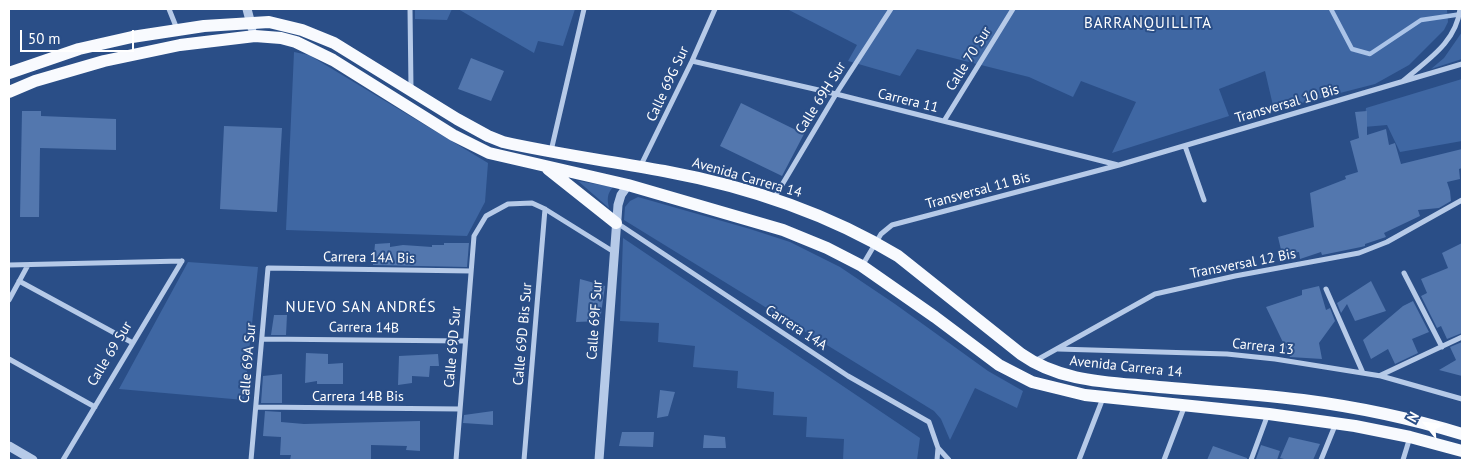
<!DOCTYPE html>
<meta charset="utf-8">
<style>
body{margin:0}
#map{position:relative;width:1471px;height:469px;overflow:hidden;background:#2a4e87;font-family:"PT Sans",sans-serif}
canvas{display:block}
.frame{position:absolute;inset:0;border:10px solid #fff;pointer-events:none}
.north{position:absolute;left:1401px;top:399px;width:50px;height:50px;-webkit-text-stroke:4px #2a4e87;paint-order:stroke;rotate:299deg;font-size:14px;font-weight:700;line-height:20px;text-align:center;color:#fff}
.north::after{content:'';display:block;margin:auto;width:18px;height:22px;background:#fff;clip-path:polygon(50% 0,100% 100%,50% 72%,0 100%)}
.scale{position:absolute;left:20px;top:30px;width:114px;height:22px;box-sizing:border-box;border:2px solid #fff;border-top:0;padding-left:6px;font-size:15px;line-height:18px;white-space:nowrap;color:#fff;-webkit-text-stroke:4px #2a4e87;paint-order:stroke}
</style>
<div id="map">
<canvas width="1471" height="469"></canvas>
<div class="frame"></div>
<div class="north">N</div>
<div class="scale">50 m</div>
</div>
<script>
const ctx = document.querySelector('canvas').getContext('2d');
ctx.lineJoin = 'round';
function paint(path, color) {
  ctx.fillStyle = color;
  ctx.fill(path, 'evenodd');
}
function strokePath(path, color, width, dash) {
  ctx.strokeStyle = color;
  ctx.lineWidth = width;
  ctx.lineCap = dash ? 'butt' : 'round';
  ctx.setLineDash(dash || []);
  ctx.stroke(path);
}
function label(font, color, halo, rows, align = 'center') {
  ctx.font = font + ' "PT Sans",sans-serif';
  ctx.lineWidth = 4;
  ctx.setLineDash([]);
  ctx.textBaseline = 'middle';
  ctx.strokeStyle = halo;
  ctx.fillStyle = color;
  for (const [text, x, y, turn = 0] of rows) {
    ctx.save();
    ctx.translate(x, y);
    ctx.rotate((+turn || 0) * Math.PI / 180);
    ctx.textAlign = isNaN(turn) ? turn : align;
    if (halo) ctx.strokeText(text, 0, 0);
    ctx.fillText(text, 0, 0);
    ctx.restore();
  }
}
paint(new Path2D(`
 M415,9H452L447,20L415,19Z
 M458,9H575L563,46L538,41L534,53Z
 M787,9H1443L1447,10L1448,22L1444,30L1409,65L1375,84L1274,110L1265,71L1219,89L1229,116L1112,153L1136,102L1081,81L1073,97L1029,77L917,49L900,76L848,61L857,45Z
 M1462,32V59L1431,69L1444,58Z
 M294,52L309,55L488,163L485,202L467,236L286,230Z
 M1462,79V141L1400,152L1387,125L1364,127L1366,108Z
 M578,181L613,187C607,194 607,199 609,208Z
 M638,197L750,229L790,242L840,267L895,304L988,371L1023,391L1017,408L975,388L950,440L941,419L934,411L624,220L625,207L630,201Z
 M623,238L920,438L917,460H843L844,439L806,437L807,417L773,415L774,392L737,388L738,371L693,367L695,346L658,342L659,323L620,321Z
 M188,262L258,267L244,400L119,389Z`), '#3f67a3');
strokePath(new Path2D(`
 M1331,9L1352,49L1370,54L1421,20L1462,14`), '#abc4e8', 4.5);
paint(new Path2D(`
 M471,58L504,71L491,101L458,89Z
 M741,103L804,134L782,176L720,146Z
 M22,111H41V116L116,119V150L40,148L39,217H20Z
 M1367,111V135L1386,129L1389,145L1395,143L1401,164L1462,149V168L1459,169L1460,179L1447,182L1450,191L1451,201L1439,208L1418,210L1420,216L1384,233L1386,237L1365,244V246L1361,247L1322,255L1321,252L1300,259L1299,252L1282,254L1278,237L1314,227L1310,193L1346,179L1345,176L1358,172L1350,141L1359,138L1355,112Z
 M224,126L282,128L277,212L220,209Z
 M390,243V247L403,245L432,247V245H444V243H469L467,267L373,265L375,244Z
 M1462,243V333L1447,339L1441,326L1437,328L1421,296L1427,293L1421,279L1448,268L1442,253Z
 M580,279L605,286L600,321L576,322Z
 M1371,281L1386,311L1355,321L1347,304L1341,313L1337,303Z
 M1319,286L1326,310L1330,308L1335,321L1319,343L1322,359L1290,357L1266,307L1302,295V290Z
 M1413,301L1429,332L1412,339L1418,353L1395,364L1388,349L1371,359L1363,340L1403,306Z
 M274,315H287L286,335H271Z
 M1462,342V376L1439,370L1456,360L1450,347Z
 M306,353L328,354V364L343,363V384H317V381L305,383Z
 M438,354L439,366H430L429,377L412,376V383L398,385L399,356Z
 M282,374V403H261L263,376Z
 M660,390L675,392L668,416L657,418Z
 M265,411L281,412V422L304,424L420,421V451L406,450L407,446L371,445V460H290L291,455H280L281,437L263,436Z
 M493,411V425L463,423L464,415Z
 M622,432H654L653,447L619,446Z
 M704,435L725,437L726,448H703Z
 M1289,437L1320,444L1313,460H1288L1280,458Z
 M1261,445L1280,451L1277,460L1256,459Z
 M1213,446L1247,458V460H1207Z`), '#5377ae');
strokePath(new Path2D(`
 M169,9L177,29
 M410,9L411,88
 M692,61L836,94L1118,165
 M1403,81C1427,60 1456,43 1460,9
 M944,121L1013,9
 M1185,146L1204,200
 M551,151L584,9
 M641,165L692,61L715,9
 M773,200L836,94L891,9
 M617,223L848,376L929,422L938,448L949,460
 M9,265L182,261
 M862,266L881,234L892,225L1119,165L1462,64
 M1404,273L1442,347
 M19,281L133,343
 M1326,289L1363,373
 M9,300L28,265
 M262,339L465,341
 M1058,349L1227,354L1275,359L1381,376L1462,399
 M9,359L95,407
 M1035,361L1155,294L1235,276L1359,253L1387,242L1462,200
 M1381,375L1462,337
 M256,407L460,409
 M63,460L182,261
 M251,460L268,268L471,271
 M456,460L474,236L486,216L508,204L532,203L545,209L614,252
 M524,460L545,209
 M937,460L938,448
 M1079,460L1103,398
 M1164,460L1185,405
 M1251,460L1268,414
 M1321,460L1336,423
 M1403,460L1410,437`), '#b6cae8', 5);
strokePath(new Path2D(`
 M247,9L252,28
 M9,446L33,460
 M599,460L618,205L621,195L628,185`), '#b6cae8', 9);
strokePath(new Path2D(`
 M9,73L79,49L132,37L204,26L269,22L302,30L334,43L457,119L488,136L503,142C556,154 610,161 664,171C745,186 827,213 898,256L1021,354C1062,383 1111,382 1159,387C1207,391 1255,394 1303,400C1357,407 1410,418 1462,434
 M9,92L35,81L104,61L180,45L255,36L281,38L296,42L333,60L453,135L489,153L628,185L783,230L827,248L862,266L935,317L999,365L1032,382L1085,395L1269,414L1355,426L1410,437L1462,451
 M548,169L616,223`), '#f8fafe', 12);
label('14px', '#fff', '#2a4e87', [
 ["Calle 70 Sur",969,59,-58],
 ["Calle 69G Sur",668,84,-65],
 ["Calle 69H Sur",821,98,-58],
 ["Carrera 11",908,101,14],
 ["Transversal 10 Bis",1287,104,-16],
 ["Avenida Carrera 14",747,178,16],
 ["Transversal 11 Bis",978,191,-15],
 ["Carrera 14A Bis",369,258,1],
 ["Transversal 12 Bis",1243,264,-11],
 ["Calle 69F Sur",595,320,-86],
 ["Carrera 14B",364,328,1],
 ["Carrera 14A",796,328,33],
 ["Calle 69D Bis Sur",523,334,-85],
 ["Calle 69D Sur",453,347,-85],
 ["Carrera 13",1263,347,6],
 ["Calle 69 Sur",110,354,-59],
 ["Calle 69A Sur",248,363,-85],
 ["Avenida Carrera 14",1126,367,6],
 ["Carrera 14B Bis",358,397]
]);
ctx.letterSpacing = '1px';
label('15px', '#fff', '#2a4e87', [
 ["BARRANQUILLITA",1148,24],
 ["NUEVO SAN ANDRÉS",361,308]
]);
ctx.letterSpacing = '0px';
</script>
